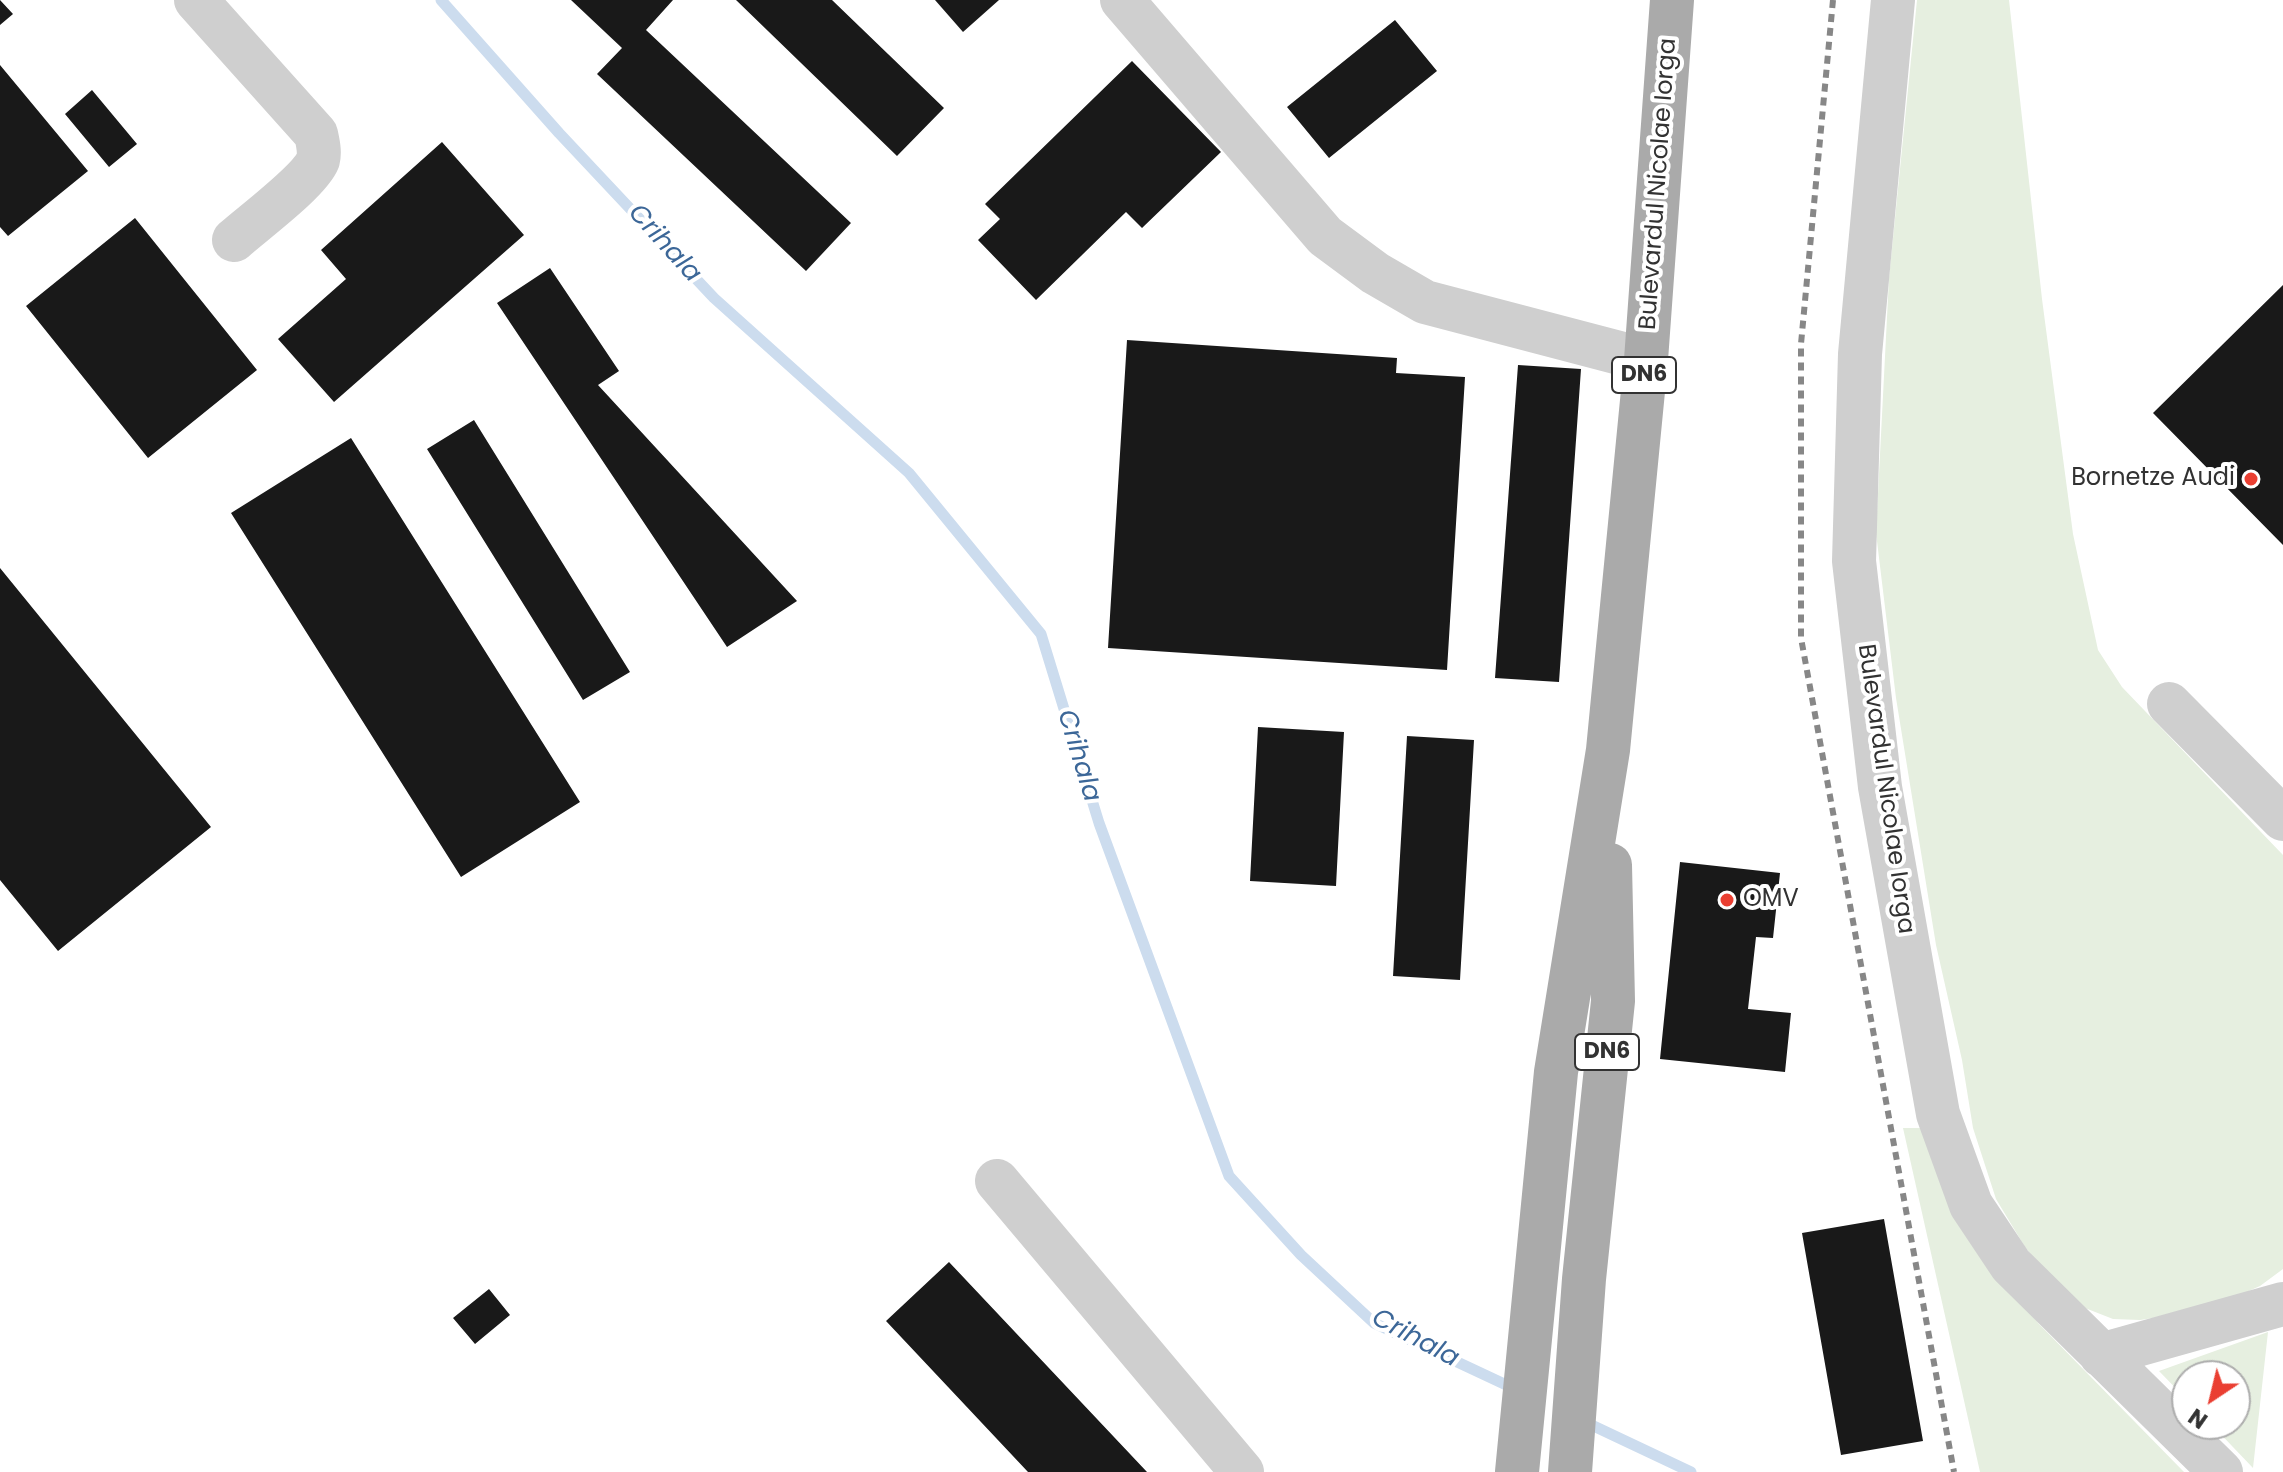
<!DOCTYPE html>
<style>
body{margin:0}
#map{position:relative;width:2283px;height:1472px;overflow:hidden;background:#fff;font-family:Poppins,sans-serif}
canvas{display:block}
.north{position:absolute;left:2171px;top:1360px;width:80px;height:80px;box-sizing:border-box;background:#fff;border:2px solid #adadad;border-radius:50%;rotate:215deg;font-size:22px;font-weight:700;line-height:32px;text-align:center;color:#323232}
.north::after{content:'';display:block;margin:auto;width:28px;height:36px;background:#ea3f32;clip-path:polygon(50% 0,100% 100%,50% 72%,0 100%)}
</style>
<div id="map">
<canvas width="2283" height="1472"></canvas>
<div class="north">N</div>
</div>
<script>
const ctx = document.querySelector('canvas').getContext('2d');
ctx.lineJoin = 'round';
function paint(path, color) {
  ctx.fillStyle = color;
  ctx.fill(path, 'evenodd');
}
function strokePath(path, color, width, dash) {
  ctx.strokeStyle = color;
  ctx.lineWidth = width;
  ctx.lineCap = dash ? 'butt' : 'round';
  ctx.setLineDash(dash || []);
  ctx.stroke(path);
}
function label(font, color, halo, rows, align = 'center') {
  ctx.font = font + ' Poppins,sans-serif';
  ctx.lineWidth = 8;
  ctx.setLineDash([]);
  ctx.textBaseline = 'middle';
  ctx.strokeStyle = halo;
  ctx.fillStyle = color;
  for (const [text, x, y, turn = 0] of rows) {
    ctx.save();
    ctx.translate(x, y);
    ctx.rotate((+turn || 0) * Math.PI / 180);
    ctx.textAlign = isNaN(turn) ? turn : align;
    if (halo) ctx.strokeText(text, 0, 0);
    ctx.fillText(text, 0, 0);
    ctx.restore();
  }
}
paint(new Path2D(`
 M1917,0H2009L2042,299L2073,534L2098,650L2122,687L2283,855V1269L2260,1286L2224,1302L2166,1316L2140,1320L2113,1319L2085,1308L2058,1287L2025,1247L1996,1199L1973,1128L1962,1060L1936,945L1896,698L1876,533L1889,278Z
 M1903,1128H1923L1969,1238L2039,1324L2184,1472H1980Z
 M2268,1332L2253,1468L2211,1424H2235V1376H2187V1400L2159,1371Z`), '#e6efe0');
strokePath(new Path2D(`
 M441,0L559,133L714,298L909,473L1041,634L1099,823L1229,1176L1301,1255L1374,1323L1517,1390
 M1583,1421L1691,1472`), '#ccdcee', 11);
paint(new Path2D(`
 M0,0L13,14L0,25Z
 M571,0H673L646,30L851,223L806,271L597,74L622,48Z
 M736,0H832L944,108L897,156Z
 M935,0H999L963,32Z
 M1395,20L1437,71L1329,158L1287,107Z
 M1132,61L1221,152L1142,228L1126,212L1036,300L978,240L1000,219L985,204Z
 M0,65L88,171L8,236L0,227Z
 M92,90L137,144L109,167L65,114Z
 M442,142L524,235L334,402L278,339L346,279L321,250Z
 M135,218L257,370L148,458L26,306Z
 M550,268L619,371L598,385L797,601L727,647L497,303Z
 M2283,285V545L2153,413Z
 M1127,340L1397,358L1396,373L1465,377L1447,670L1108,648Z
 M1518,365L1581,369L1559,682L1495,678Z
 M474,420L630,672L583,700L427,449Z
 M351,438L580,802L461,877L231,513Z
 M0,568L211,827L58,951L0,880Z
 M1258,727L1344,732L1336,886L1250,881Z
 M1407,736L1474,740L1460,980L1393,976Z
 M1680,862L1780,873L1773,938L1756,937L1748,1009L1791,1013L1785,1072L1660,1059Z
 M1884,1219L1923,1441L1841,1455L1802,1233Z
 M949,1262L1147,1472H1028L886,1321Z
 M489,1289L510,1315L475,1344L453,1318Z`), '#191919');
strokePath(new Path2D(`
 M196,0L316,134C318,143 320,152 318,160C310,181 253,223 234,240
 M1122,0L1325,236L1375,273L1425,302L1646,360
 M1893,0L1860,354L1854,561L1880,787L1938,1114L1971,1205L2011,1265L2221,1472
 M2169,704L2283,819
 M997,1181L1242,1472
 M2101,1355L2283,1304`), '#cfcfcf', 44);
strokePath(new Path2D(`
 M1517,1472L1556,1072L1608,750L1646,360L1672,0
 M1570,1472L1584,1279L1613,1001L1610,865`), '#aaa', 44);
strokePath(new Path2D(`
 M1833,0L1801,344V638L1954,1472`), '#878787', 6, [8, 6]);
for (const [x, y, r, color] of [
 [2251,479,8,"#ea3f32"],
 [1727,900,8,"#ea3f32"]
]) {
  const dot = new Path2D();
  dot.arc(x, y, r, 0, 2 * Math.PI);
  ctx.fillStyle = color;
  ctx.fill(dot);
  strokePath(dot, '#fff', 3);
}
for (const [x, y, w] of [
 [1644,375,64],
 [1607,1052,64]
]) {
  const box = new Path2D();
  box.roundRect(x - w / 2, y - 18, w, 36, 6);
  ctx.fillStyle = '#fff';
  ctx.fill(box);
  strokePath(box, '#323232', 2);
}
label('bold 22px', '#323232', null, [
 ["DN6",1644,375],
 ["DN6",1607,1052]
]);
label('24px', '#323232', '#fff', [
 ["Bulevardul Nicolae Iorga",1659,184,-86],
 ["Bulevardul Nicolae Iorga",1885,789,82]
]);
label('24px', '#323232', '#fff', [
 ["Bornetze Audi",2235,479],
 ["OMV",1743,900,"left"]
], 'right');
label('italic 26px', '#3c6798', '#fff', [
 ["Crihala",664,244,48],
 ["Crihala",1078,756,73],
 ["Crihala",1415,1339,28]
]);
</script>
